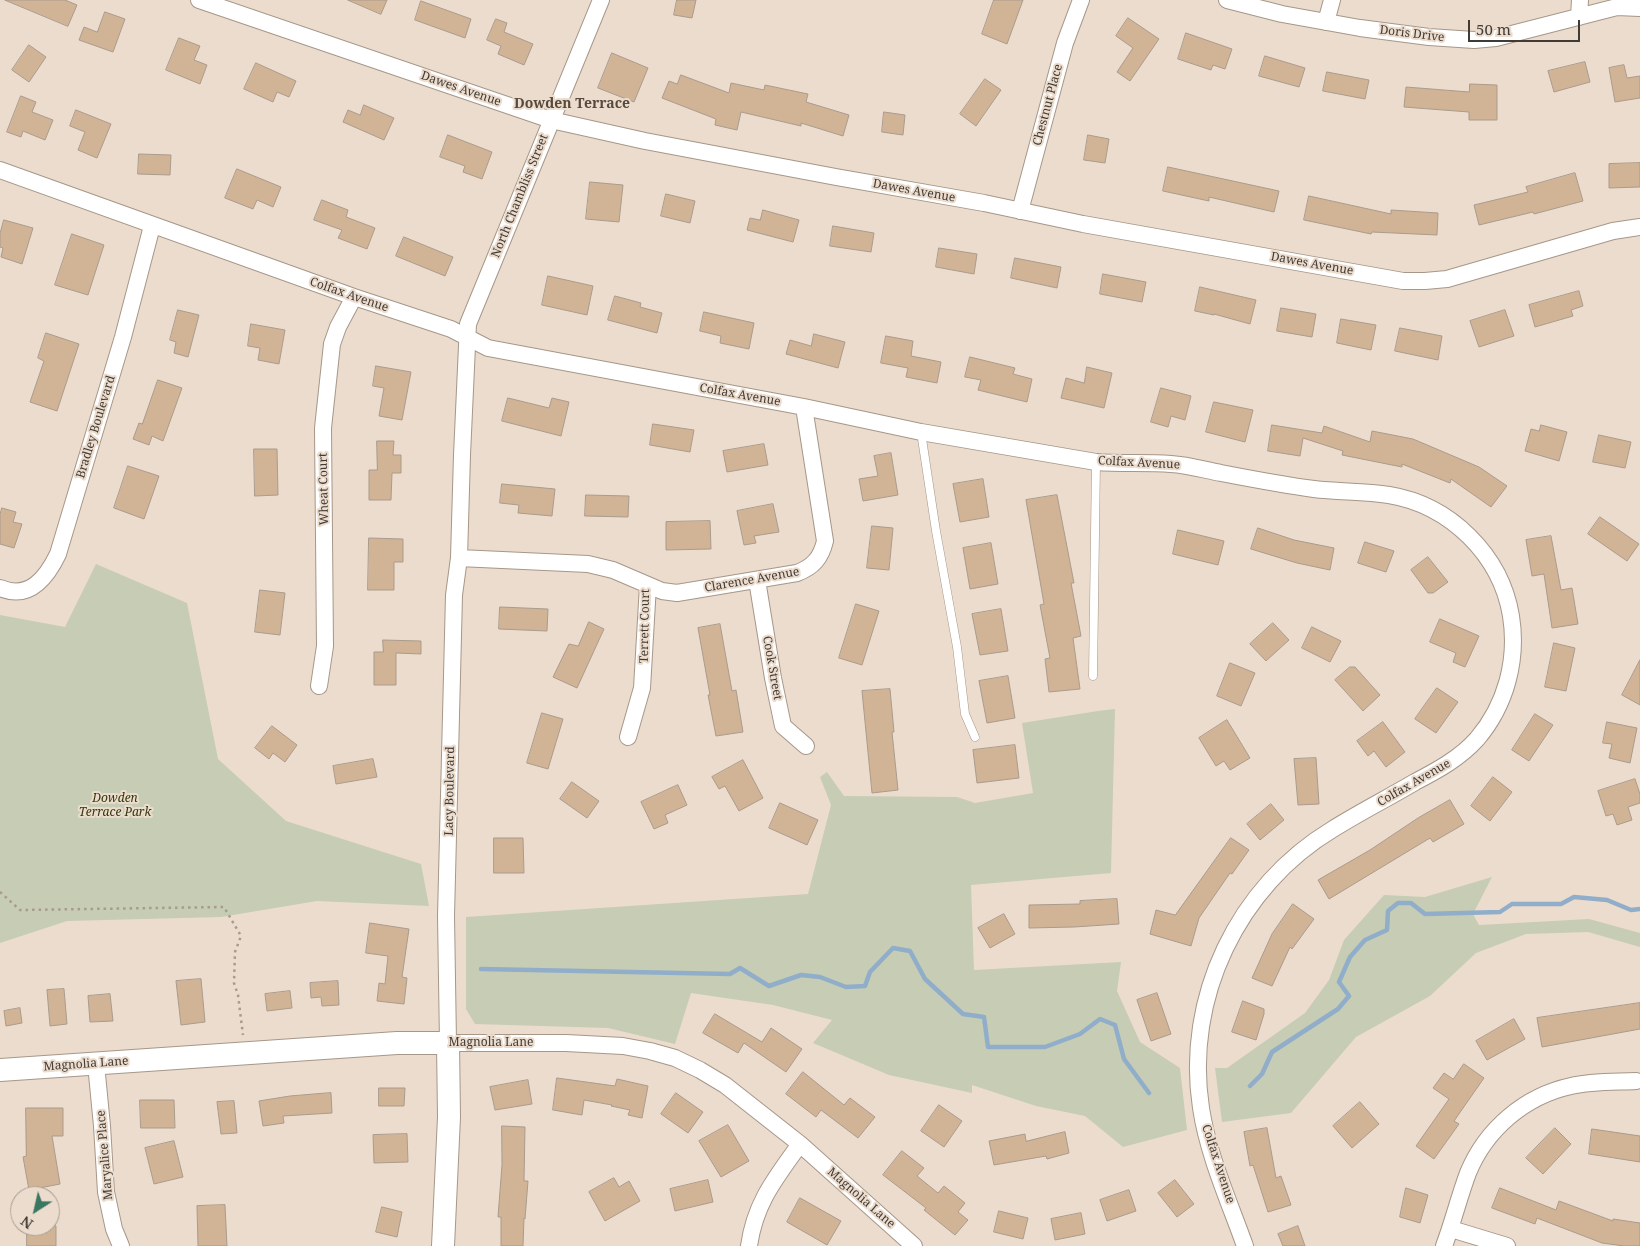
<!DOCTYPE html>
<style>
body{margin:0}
#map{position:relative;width:1640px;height:1246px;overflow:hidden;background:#ecdccd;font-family:"Noto Serif",serif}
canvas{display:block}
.north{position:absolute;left:10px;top:1186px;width:50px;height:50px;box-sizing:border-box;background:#ecdccd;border:1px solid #a89c90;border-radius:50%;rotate:215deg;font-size:14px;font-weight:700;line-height:20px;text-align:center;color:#413b35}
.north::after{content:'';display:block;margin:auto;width:18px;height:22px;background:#3a7660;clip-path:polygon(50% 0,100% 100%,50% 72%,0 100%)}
.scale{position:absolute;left:1468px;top:20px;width:112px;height:22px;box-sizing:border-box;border:2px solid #413b35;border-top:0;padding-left:6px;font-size:15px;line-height:18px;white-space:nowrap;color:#413b35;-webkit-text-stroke:4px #ecdccd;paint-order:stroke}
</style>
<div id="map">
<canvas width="1640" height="1246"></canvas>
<div class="north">N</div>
<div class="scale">50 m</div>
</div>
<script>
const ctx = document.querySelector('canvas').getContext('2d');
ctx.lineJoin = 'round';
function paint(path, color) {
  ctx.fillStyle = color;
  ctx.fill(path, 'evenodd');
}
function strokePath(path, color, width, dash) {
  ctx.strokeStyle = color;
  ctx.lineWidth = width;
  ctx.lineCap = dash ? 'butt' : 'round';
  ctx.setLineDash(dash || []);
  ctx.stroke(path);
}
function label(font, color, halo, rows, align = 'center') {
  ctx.font = font + ' "Noto Serif",serif';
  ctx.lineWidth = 4;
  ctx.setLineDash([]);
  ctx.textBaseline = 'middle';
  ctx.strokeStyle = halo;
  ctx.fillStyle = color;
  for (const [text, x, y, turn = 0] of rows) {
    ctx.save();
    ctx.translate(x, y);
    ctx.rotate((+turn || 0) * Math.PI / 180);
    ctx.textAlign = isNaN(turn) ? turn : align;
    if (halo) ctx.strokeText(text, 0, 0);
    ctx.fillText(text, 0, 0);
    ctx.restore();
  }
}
paint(new Path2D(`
 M96,564L187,603L218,759L286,821L421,864L429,906L317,901L221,917L67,921L0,943V615L65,627Z
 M1115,709L1111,873L971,885L974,970L1121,962L1117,991L1140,1042L1180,1068L1187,1130L1123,1147L1085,1116L1036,1106L972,1085V1093L889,1075L813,1043L832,1020L773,1005L691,993L675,1044L608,1028L475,1024L466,1009V917L808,894L831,805L820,777L827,772L844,796L957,797L975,803L1033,793L1022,723L1098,711Z
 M1492,877L1473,914L1479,925L1589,919L1640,933V947L1588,932L1526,934L1476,953L1430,996L1356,1037L1291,1113L1222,1122L1215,1068H1227L1305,1013L1329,980L1344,940L1384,895L1425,897Z`), '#c7ccb4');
strokePath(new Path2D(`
 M481,969L730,974L740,968L769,986L801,975L820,977L846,987L865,986L870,972L893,948L910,951L925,979L963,1014L984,1017L988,1047H1045L1080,1034L1100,1019L1115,1025L1124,1059L1149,1093
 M1250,1086L1262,1074L1272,1052L1338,1009L1349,996L1339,982L1350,957L1365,940L1387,930L1388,911L1398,903H1411L1425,914L1500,912L1512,904H1561L1574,897L1607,900L1631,910L1640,909`), '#90adca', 4.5);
const building = new Path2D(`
 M5,0H65L77,5L68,26Z
 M348,0H387L381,14Z
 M677,0H696L692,18L674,15Z
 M994,0H1023L1007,44L982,34Z
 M421,1L471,19L465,38L415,20Z
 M105,12L125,19L113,52L79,40L84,27L97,32Z
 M1128,18L1159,39L1130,81L1117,72L1133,48L1116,36Z
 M496,19L507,23L504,32L533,44L524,65L498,54L501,46L487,40Z
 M1186,33L1232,49L1225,69L1213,65L1211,70L1178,59Z
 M179,38L200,46L194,60L207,65L200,84L166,70Z
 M29,45L46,57L29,82L12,70Z
 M612,53L648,68L634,102L598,88Z
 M1265,56L1305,68L1299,87L1259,76Z
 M1585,62L1590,82L1554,92L1548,71Z
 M256,63L296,81L289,97L277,92L273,102L244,89Z
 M1624,65L1627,78L1640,76V98L1615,102L1609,68Z
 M1327,72L1369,80L1365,99L1323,91Z
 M681,75L729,93L731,83L764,90L765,85L808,94L806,102L849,115L843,136L801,123V126L741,112L737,130L715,125L716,119L662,98L669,81L677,84Z
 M985,79L1001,90L976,126L960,114Z
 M1470,84L1497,85V120H1469V112L1404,107L1406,87L1469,92Z
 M21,96L36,102L32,112L53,120L45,140L23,131L21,137L7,132Z
 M364,105L394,118L384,140L343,122L348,110L360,115Z
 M76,110L111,124L97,158L78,150L85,132L70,126Z
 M884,112L905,115L903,135L882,132Z
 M448,135L492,152L482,179L463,172L465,166L440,157Z
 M1088,135L1109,139L1105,163L1084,160Z
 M139,154L171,155L170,175L138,174Z
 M1640,163V187L1609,188V164Z
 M1168,167L1279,191L1274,212L1209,197V201L1163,191Z
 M237,169L281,187L273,207L257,200L253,209L225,198Z
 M1575,173L1583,201L1534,214L1533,212L1479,225L1474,205L1528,192L1526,187Z
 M590,182L623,185L619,222L586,219Z
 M666,194L695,201L690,223L661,216Z
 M1309,196L1391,214V210L1438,213L1437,235L1372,232L1371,234L1304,220Z
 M322,200L348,210L346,217L375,228L367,249L338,238L342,230L314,220Z
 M763,210L799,220L793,242L747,230L750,218L760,220Z
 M4,220L33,228L22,264L1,257L3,248L0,247V234Z
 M833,226L874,233L871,252L830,246Z
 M72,234L104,245L88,295L55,285Z
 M404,237L453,257L445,276L396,256Z
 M939,248L977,254L974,274L936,267Z
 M1015,258L1061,267L1057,288L1011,278Z
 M1103,274L1146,282L1142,302L1100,294Z
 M548,276L593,286L587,315L542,305Z
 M1200,287L1256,300L1250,324L1214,314V315L1195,311Z
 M1579,291L1583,306L1571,310L1573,316L1535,327L1529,305Z
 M615,296L641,303L640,307L662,313L657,333L608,320Z
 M1281,308L1316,314L1312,337L1277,331Z
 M178,310L199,315L188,357L174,353L176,342L170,340Z
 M1505,310L1514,336L1479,347L1470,321Z
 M704,312L754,323L749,349L720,343L721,336L700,331Z
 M1341,319L1376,325L1371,350L1337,343Z
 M251,324L285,330L279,364L258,360L260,348L248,346Z
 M1400,328L1442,336L1438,360L1395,351Z
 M46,333L79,344L57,411L30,402L44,361L38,358Z
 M814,334L845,342L838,368L786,354L790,340L811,346Z
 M886,336L913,341L911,356L941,362L937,383L906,377L908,368L881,363Z
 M970,357L1015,368L1013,374L1032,379L1027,402L978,390L981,380L965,377Z
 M376,366L411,372L402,420L379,416L384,388L373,386Z
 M1087,367L1112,373L1104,408L1061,398L1066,378L1084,383Z
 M158,380L182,388L163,441L152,436L149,445L133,439L139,423L142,424Z
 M1161,388L1191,396L1185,420L1171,416L1168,427L1151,422Z
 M508,398L549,408L552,398L569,402L561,436L502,421Z
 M1214,402L1253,410L1245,442L1206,432Z
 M653,424L694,430L690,452L650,445Z
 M1272,425L1322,433L1324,426L1370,442L1372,431L1413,439L1479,467L1507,486L1491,507L1451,479L1450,483L1402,464V467L1342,455L1343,451L1303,438L1300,456L1268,451Z
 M1541,425L1567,432L1559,461L1525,451L1531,429L1539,431Z
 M1599,435L1631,442L1625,468L1593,462Z
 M377,441H394L393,455H401V473H392L391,500H369V470H377Z
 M764,444L768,465L727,472L723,451Z
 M254,449H277L278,495L255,496Z
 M891,453L898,495L863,501L859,479L878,476L874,456Z
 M128,466L159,476L144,519L114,508Z
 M983,479L989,517L960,522L953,484Z
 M502,484L555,489L552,516L518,513L519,505L500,503Z
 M586,495L629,496L628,517L585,516Z
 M1057,495L1074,583H1071L1081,636L1073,638L1080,689L1049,692L1045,659L1050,658L1040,605L1044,604L1026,500Z
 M773,504L779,532L754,536L756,543L744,545L737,511Z
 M2,508L16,512L13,522L22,524L14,548L0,544V515Z
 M1600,517L1639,544L1627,561L1588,534Z
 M710,521L711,549L666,550V522Z
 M872,526L893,528L889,570L867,568Z
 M1258,528L1294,540L1334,548L1330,570L1297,563L1251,549Z
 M1178,530L1224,541L1218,565L1173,554Z
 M1551,536L1561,590L1572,588L1578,624L1552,628L1544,574L1532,576L1526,540Z
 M369,538L403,539V562H394V590H368Z
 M1365,542L1394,551L1386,572L1358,563Z
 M991,543L998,584L970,589L963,548Z
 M1428,557L1448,582L1433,593H1428L1411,570Z
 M260,590L285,593L280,635L255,632Z
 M856,604L879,611L862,665L839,658Z
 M500,607L548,609L547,631L499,629Z
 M1001,609L1008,651L980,655L972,614Z
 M1440,619L1479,636L1465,667L1453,662L1456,653L1430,642Z
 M589,622L604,629L577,688L553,677L569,644L578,646Z
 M1273,623L1289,640L1266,661L1250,644Z
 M720,624L732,691L736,690L743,732L716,736L708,695H710L698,628Z
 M1312,627L1341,641L1330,662L1302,648Z
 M383,640L421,641V654L396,653V685H374V652H383Z
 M1554,643L1575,648L1566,691L1545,687Z
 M1640,660V705L1622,695Z
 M1230,663L1255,673L1241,706L1217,696Z
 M1350,667H1355L1380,695L1363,711L1335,680Z
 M1008,676L1015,718L987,723L979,681Z
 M1437,688L1458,702L1436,733L1415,719Z
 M890,689L894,732H892L898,790L872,793L862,691Z
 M542,713L563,719L548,769L527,763Z
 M1535,714L1553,725L1529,761L1512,750Z
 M1227,720L1250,758L1230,770L1224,761L1216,766L1199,738Z
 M1383,722L1405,752L1386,767L1374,751L1368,756L1357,741Z
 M1607,722L1637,728L1630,763L1609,758L1612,744L1603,743Z
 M272,726L297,745L285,762L273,753L269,759L255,748Z
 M1015,745L1019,778L977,783L973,750Z
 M1316,758L1319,804L1298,805L1294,759Z
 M373,759L377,777L336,784L333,766Z
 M743,760L763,798L739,811L725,786L719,789L712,777Z
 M1493,777L1512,792L1490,821L1471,806Z
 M1635,779L1640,794V803L1628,807L1632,820L1617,825L1613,814L1606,816L1598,791Z
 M572,782L599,801L587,818L560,799Z
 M678,785L687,805L665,815L668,823L654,829L641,802Z
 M1450,800L1464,824L1433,842L1430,838L1329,899L1318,880L1370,850L1418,818Z
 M780,803L818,820L807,845L769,828Z
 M1271,804L1284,820L1260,840L1247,824Z
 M494,838H523L524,873H494Z
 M1231,838L1249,850L1232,874L1230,873L1199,918L1191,946L1150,934L1156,910L1175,915Z
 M1117,899L1119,924L1074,927L1029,928V905L1080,904V901Z
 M1293,904L1314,919L1292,949L1290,947L1272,986L1252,978L1272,934Z
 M1004,914L1015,934L990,948L978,928Z
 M370,923L409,929L402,977L407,978L404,1004L377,1001L379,983L385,984L388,956L366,953Z
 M201,979L205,1022L181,1025L176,981Z
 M338,981L339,1005L322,1006L321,997L311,998L310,983Z
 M64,989L67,1024L50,1026L47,990Z
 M290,991L292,1008L267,1011L265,994Z
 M1157,993L1171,1034L1151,1041L1137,1000Z
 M110,994L113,1021L90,1022L88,996Z
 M1243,1001L1264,1009V1014L1256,1040L1232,1032Z
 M1640,1003V1029L1542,1047L1537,1018Z
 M20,1008L22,1023L6,1026L4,1011Z
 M715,1014L762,1042L771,1028L802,1049L786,1072L744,1043L738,1053L703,1033Z
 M1514,1019L1525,1039L1487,1060L1476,1041Z
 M1464,1064L1484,1078L1454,1121L1459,1124L1434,1159L1416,1146L1449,1099L1433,1088L1444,1073L1453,1079Z
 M803,1072L844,1105L850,1098L875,1117L858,1138L821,1110L816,1117L786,1094Z
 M557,1078L615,1086L617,1079L648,1086L642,1118L628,1115L630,1110L611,1106L612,1105L584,1100L582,1115L553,1110Z
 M528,1080L532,1104L495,1110L490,1087Z
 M379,1088H405L404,1106H379Z
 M331,1093L332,1113L283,1116L284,1123L263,1126L259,1101L290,1096Z
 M676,1093L703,1112L688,1133L661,1114Z
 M140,1100H174L175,1128H141Z
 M234,1101L237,1133L221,1134L217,1102Z
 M1360,1102L1379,1124L1352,1148L1333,1126Z
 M939,1105L962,1121L944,1147L921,1131Z
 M26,1108H63V1136H52L60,1184L29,1190L23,1157L26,1156Z
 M728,1125L749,1161L721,1177L699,1141Z
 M502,1126L525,1127L524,1181H528L525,1219L524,1218L523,1246H501V1217H498L502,1165Z
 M1267,1128L1276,1178L1281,1176L1291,1205L1268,1212L1253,1165L1250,1166L1244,1132Z
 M1555,1128L1571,1144L1543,1174L1526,1158Z
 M1592,1129L1640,1136V1162L1589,1154Z
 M1065,1132L1069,1153L1047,1159L1046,1156L994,1165L989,1141L1025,1134L1026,1141Z
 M407,1134L408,1162L374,1163L373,1135Z
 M174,1141L183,1177L154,1184L145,1148Z
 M902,1151L924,1168L917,1176L938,1193L944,1186L965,1203L958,1212L968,1220L955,1235L924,1210L926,1208L883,1175Z
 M614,1178L619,1187L629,1181L640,1201L605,1221L589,1192Z
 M708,1180L713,1202L675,1211L670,1189Z
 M1175,1180L1194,1204L1177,1217L1158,1193Z
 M1406,1188L1428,1195L1420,1223L1400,1217Z
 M1500,1188L1556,1210L1559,1201L1613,1221V1219L1640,1223V1246H1624L1602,1243L1537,1218L1535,1224L1492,1208Z
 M1129,1190L1136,1211L1107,1221L1100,1200Z
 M800,1198L841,1221L827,1245L787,1222Z
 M225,1205L227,1246H198L197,1206Z
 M382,1207L402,1212L397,1237L376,1232Z
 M999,1211L1028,1218L1023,1239L994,1232Z
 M1081,1213L1085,1234L1055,1240L1051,1219Z
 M27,1226H56V1246H27Z
 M1298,1226L1305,1246H1283L1278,1234Z`);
paint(building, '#d1b396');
strokePath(building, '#aa9b8d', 1);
const lane = new Path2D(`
 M921,432L936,531L957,647L965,714L975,737
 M1093,676L1096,462`);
const street = new Path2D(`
 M199,0L551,120L645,141L836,177L984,203L1083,224L1403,281H1425L1447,279L1613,231L1640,227
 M601,0L468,324L462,455L459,558L454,595L446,916L448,1043H566L623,1046L650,1051L675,1058L700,1070L725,1085L800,1144L914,1246
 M1227,0L1282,14L1360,28L1429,37L1474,40L1496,38L1617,7L1640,8
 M1579,17L1580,0
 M1326,22L1332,0
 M0,170L354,297L451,329L488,348L804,407L921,432L1096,462C1121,464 1146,462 1171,464C1188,465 1205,470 1221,473C1252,479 1283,485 1314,489C1339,492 1365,491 1389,495C1450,505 1501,555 1511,616C1518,660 1506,705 1477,739C1460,758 1438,770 1415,782C1388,798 1360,812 1333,829C1238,886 1184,998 1201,1108C1208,1155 1229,1201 1245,1246
 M1020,211L1065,43L1081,0
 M459,558L588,564L613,570L648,585L642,688L628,737
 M757,580L773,678L783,726L806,746
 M648,585L662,591L677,593L797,573C813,567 821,558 825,541L804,407
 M0,588C29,600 46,579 58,554L123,337L152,226
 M319,686L325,646L323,428L332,344L338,327L354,297
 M96,1064L102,1126L106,1192L114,1229L121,1246
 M1451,1229L1507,1246
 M749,1246C755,1203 775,1179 800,1144
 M1444,1246C1453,1222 1459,1197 1468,1173C1486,1129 1525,1096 1571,1086C1592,1081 1615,1082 1636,1081`);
const secondary = new Path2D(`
 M0,1070L397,1043H448L449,1117L443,1246`);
strokePath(lane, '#a69789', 9);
strokePath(street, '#a69789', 18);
strokePath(secondary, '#a69789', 24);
strokePath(new Path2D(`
 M0,892L20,910L224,907L241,936L235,952L234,983L238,995L243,1035`), '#a79b8f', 2.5, [2.5, 4]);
strokePath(lane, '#fff', 8);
strokePath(street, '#fff', 16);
strokePath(secondary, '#fff', 22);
label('12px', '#413b35', '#ecdccd', [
 ["Doris Drive",1412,34,7],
 ["Dawes Avenue",461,89,19],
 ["Chestnut Place",1048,105,-75],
 ["Dawes Avenue",914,191,10],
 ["North Chambliss Street",520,196,-68],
 ["Dawes Avenue",1312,264,10],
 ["Colfax Avenue",349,295,19],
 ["Colfax Avenue",740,395,10],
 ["Bradley Boulevard",96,427,-73],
 ["Colfax Avenue",1139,463,3],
 ["Wheat Court",324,489,-91],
 ["Clarence Avenue",752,580,-10],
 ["Terrett Court",645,626,-89],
 ["Cook Street",772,668,80],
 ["Colfax Avenue",1414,783,-30],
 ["Lacy Boulevard",450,791,-89],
 ["Magnolia Lane",491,1043],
 ["Magnolia Lane",86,1064,-4],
 ["Maryalice Place",105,1155,-95],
 ["Colfax Avenue",1218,1164,72],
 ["Magnolia Lane",861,1198,41]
]);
label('italic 12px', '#31380b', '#ecdccd', [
 ["Dowden",115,799],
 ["Terrace Park",115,813]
]);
label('bold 14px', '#56493d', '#ecdccd', [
 ["Dowden Terrace",572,104]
]);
</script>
